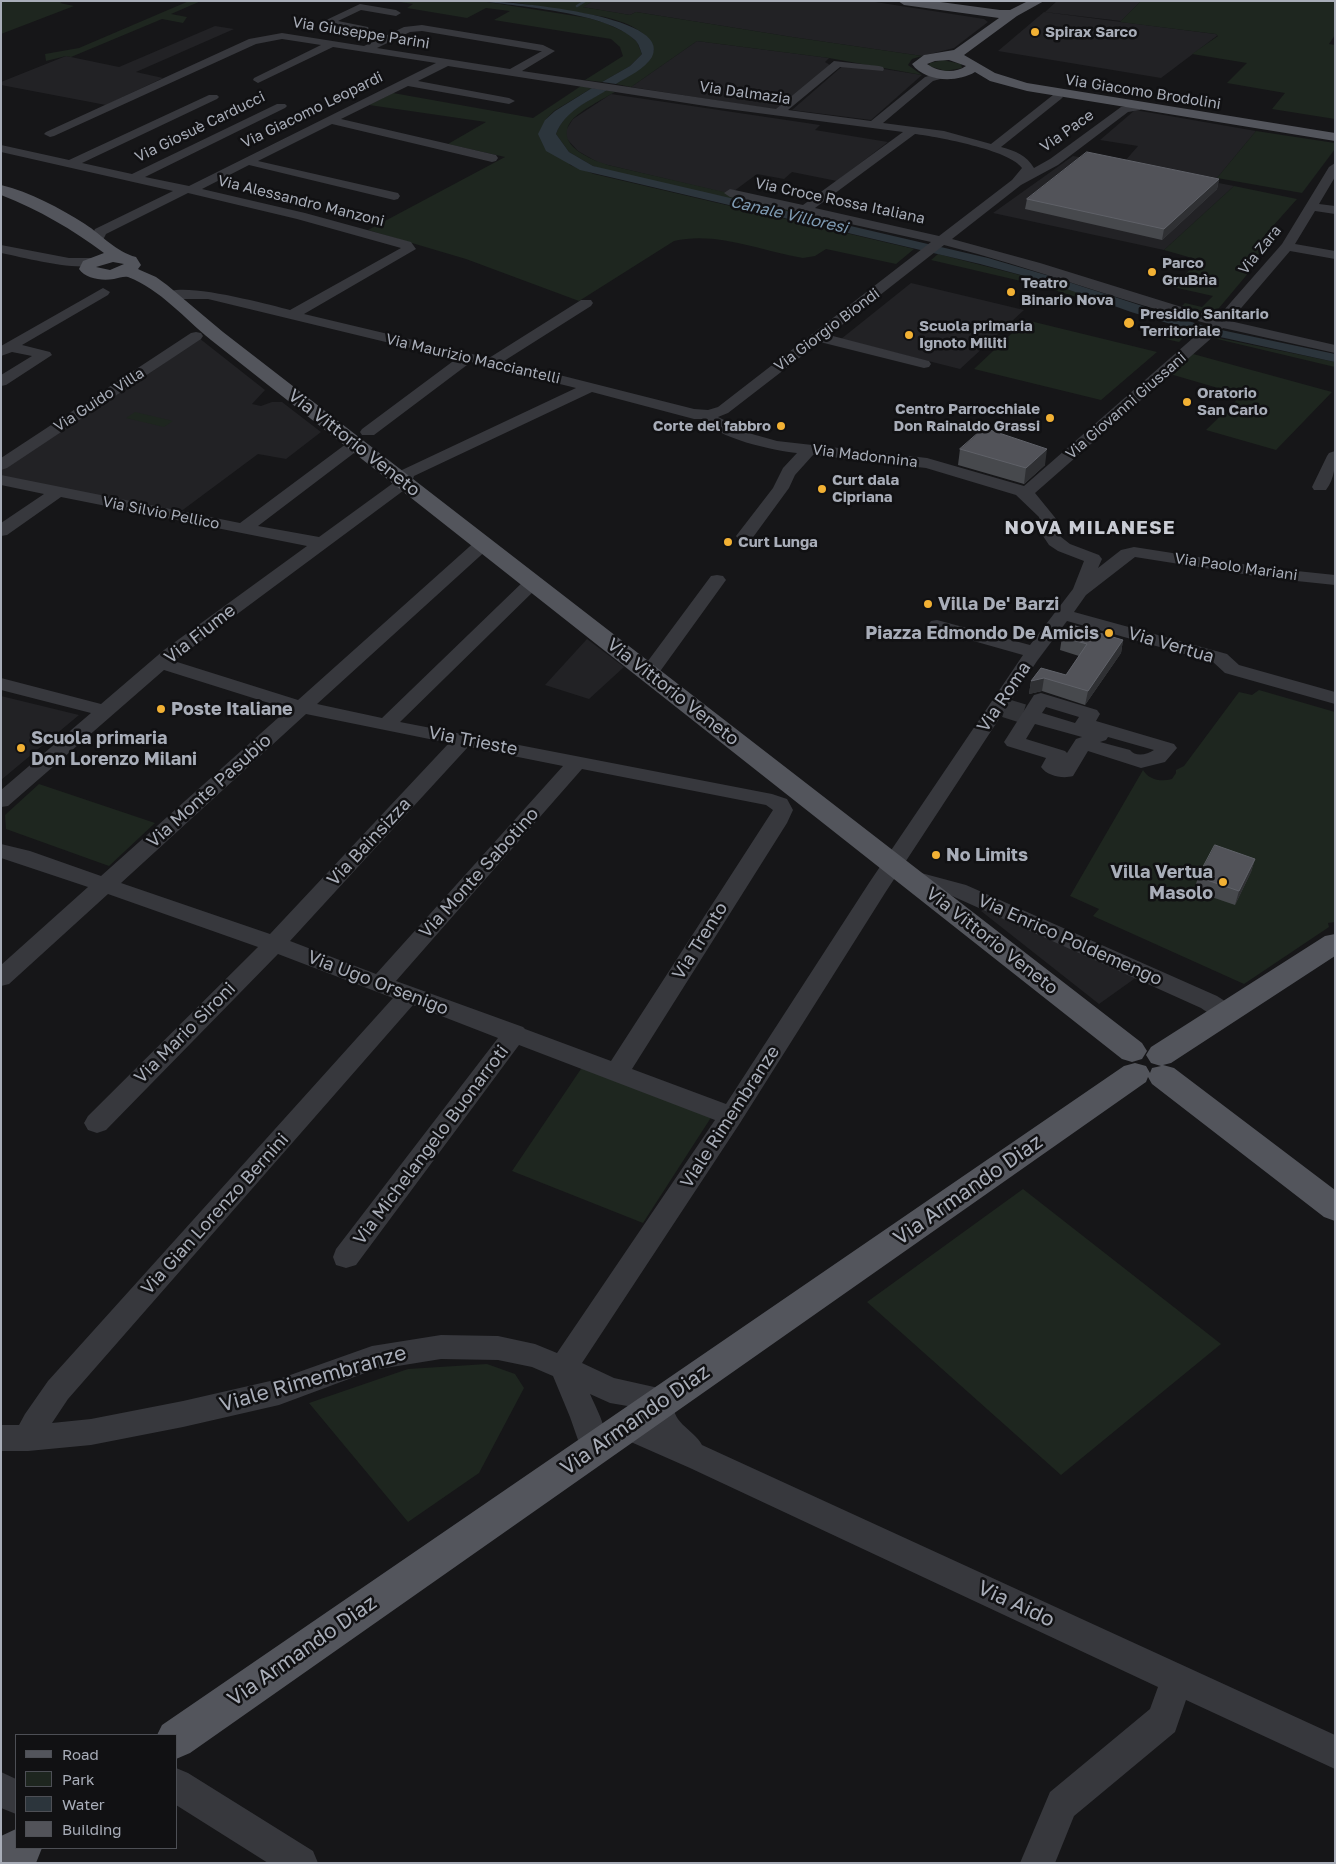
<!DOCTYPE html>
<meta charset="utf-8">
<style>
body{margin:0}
#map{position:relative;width:1336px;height:1864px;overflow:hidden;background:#161618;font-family:"Golos Text",sans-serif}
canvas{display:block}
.frame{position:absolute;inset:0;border:2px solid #a8adb8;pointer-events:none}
.legend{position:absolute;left:15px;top:1734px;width:162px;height:115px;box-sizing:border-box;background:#111113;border:1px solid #4d4f55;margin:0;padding:6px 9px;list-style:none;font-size:15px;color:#a8adb8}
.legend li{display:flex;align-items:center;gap:10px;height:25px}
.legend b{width:25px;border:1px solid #4d4f55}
</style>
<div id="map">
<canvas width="1336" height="1864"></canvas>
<div class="frame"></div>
<ul class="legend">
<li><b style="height:6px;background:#53555c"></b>Road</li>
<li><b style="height:14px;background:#1e261f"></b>Park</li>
<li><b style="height:14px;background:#2c353c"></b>Water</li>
<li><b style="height:14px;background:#525359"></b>Building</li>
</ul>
</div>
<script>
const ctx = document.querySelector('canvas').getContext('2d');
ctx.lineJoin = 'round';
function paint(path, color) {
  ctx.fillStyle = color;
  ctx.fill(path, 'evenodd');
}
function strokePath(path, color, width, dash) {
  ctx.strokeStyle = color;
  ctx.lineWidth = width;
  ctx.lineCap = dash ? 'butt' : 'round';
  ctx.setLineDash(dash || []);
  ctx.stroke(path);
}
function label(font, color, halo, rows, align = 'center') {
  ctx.font = font + ' "Golos Text",sans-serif';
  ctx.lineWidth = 5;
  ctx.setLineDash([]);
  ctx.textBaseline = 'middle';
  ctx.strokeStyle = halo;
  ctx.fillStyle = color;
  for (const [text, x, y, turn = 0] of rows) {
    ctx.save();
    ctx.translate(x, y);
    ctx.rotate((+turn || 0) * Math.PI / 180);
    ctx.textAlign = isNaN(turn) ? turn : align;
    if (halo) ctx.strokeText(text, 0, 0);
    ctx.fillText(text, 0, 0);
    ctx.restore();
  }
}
paint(new Path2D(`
 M593,1H869L984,19L988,22L954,48L922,56L792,37L636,12L630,15L582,7Z
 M1057,1H1141L1121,21L1045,12Z
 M1044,12L1215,34L1218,35L1161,78L998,51Z
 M215,26L234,29L136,72L163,78L106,105L1,85V82L66,56L119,67Z
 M697,41L829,58L825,62L830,65L778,110L631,87Z
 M846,63L922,75L871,120L792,110Z
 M611,94L820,125L815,130L888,142L837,181L792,172L784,179L757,174L730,194L612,166L599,163L578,151L566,138V130L573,119Z
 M1135,110L1256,131L1217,178L1125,161L1138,146L1100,140Z
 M1073,156L1122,164L1234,186L1164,250L993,213Z
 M911,283L1024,310L960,369L841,339Z
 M199,338L265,390L252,404L261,406L272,402H282L321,432L286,459L258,454L180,512L1,477V470L153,371Z
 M587,639L624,667L589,699L545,685Z
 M1,696L79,715L1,780Z
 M989,906L1141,974L1099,1004L981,911Z`), '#222225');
paint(new Path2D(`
 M1,1H63L60,3L74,6L1,34Z
 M189,1H201L171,14L187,17L183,23L162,19L71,57L66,56L46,61L45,54L79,48Z
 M394,1H481L588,18L605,23L627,33L637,42L642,54L630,66L602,82L585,80L623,56L620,47L611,39L494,20L510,11L486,8L467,18L407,8L413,4Z
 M506,1H593L583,7L630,15L636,12L792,37L922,56L912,59L908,65L922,75L829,58L697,41L631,87L616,84L648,62L654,50C648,30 625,22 605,17Z
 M1141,1H1335V35L1329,44L1335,45V119L1272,109L1285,93L1227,83L1247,63L1192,54L1218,36L1216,34L1120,22Z
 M943,60L961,64L962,68L946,71L929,66L930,63Z
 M581,86L592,88L554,111L545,120L570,165L594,174L914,249L896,264L826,249L815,256L803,258C761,251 716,231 674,241L579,301L466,259L368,230L505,157L448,144L486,122L369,105L393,93L533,118Z
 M607,90L615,92C603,99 581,110 572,120C552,145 593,161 612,166L806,211L801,215L605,170L593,166L569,152L556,134C565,110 585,103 607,90Z
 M1256,131L1335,143V149L1302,193L1217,178Z
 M1234,186L1297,199L1264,236L1267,238L1262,245L1260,253L1247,265L1250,271L1214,314L1182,306L1185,303L1202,307L1213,296L1173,287L1199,260L1164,250Z
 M938,254L1047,282L1104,302L1102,305L1038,285L931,260Z
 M1026,320L1157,352L1101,400L974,369Z
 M1156,327L1187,334L1179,342L1148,335Z
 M1214,337L1335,362V367L1213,338Z
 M1193,354L1332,392L1276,450L1206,430L1242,395L1170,374Z
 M135,412L173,421L164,427L126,418Z
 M1259,690L1335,712V922L1328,923L1329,927L1244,984L1093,916L1099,909L1070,896L1143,770C1149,780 1161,782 1172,779L1176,773V770L1184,766L1239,692L1252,695Z
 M39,784L155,823L109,866L6,829L5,815Z
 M583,1066L712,1116L643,1223L512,1171Z
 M1023,1189L1221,1344L1061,1475L867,1302Z
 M487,1364L515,1374L524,1388L479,1473L408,1522L309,1403L408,1369Z`), '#1e261f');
paint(new Path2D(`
 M481,1C503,1 675,14 652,57C645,69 627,77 616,84L602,82L630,66L642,54C640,49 639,44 635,40C606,12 521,7 481,1Z
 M592,88L607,90C586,103 565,111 556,134L569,152L593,166L988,258L1053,277L1207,327L1335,354V362L1197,332L1131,312L1047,282L980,264L580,170L546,151L538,134L545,120L555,111Z`), '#2c353c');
strokePath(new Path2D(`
 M577,6L585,1`), '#2c353c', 2.5);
strokePath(new Path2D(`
 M1005,708L1031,716`), '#333438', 19, [19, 9]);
paint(new Path2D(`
 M360,4L396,10L401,13L396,16L361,10L338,21L368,27L369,29L364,32L327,25L322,22Z
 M422,25L543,45L555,51L522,71L776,109L834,61L879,66L883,67L884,69L883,71L840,67L788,110L871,121L925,77L947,71L952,74L951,76L933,81L883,123L944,131L991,144L1053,95H1061L1063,97L1061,99L1001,147C1016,151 1026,155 1034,168L1050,159L1121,107L1140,106L1142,108L1140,110L1128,112L1058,165L1021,185L952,239L1040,263L1217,318L1282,244L1329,167L1335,163V177L1319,204L1335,206V214L1315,211L1295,244L1335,251V259L1290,251L1230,321L1335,345V353L1223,328L1035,493L1057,520L1061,537L1070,544L1099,555L1102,559L1098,568L1121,550L1134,547L1268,568L1335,575V585L1268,578L1135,557L1086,595L1074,612L1227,654L1239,665L1335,692V704L1225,673L1213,662L1067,621L1037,661L885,893L740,1123L582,1363L614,1378L672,1391L676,1400C667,1421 694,1429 702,1445L1335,1735V1769L1186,1700L1175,1732L1074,1816L1055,1863H1020L1050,1792L1150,1709L1158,1687L690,1468L615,1435L610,1426L615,1417L625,1413L649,1422L645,1409L610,1403L590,1394C598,1412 613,1439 604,1457L594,1461L584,1457L570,1417L553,1376L532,1367L498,1360L441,1359L373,1370L279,1405L183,1427L91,1445L28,1451H1V1425H19L25,1414L48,1381L393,998L278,954L106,1130L97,1133L88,1130L84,1123L88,1116L258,947L108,894L9,984L1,986V965L88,887L1,858V844L30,851L101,876L288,709L164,670L8,806L1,807V790L91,713L1,690V678L101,704L164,650L307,546L61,497L7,535L1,536V523L44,494L1,485V475L240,523L350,441H362L364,444L362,447L258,526L319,537L396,481V478L402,470L576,388L471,362L374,435H362L360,432L362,429L456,359L208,299H170L163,295C176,279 269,305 290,310L401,248L297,219L188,193L106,234L102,242H92L90,239L95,229L173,191L1,152V145L69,160L209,95H217L219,97L217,99L82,163L132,174L277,104H285L287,106L285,108L145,177L189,186L436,63L333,47L258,83L253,80L254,78L321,45L282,39L256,44L54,136L50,137L44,134L46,132L249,39L282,33L364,46L404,27ZM422,31L540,51H542L510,69L377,48L410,32ZM448,66L712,107L903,132L803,205L730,189L724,193L730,197L931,242L718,407L708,410L694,409L504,361L591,306L593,303L591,300H581L489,358L304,314L416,249L411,242L305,213L202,189L249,165L394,200L398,199L400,196L398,193L258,161L332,124L492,162L496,161L498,158L496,155L341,119L408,86L509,104L515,101L509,98L418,81ZM915,134C938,137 1010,150 1022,168L1012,180L939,236L815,208ZM944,245C1034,268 1120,301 1209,324L1024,486L927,458L777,441L752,434L718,417L728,413L820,342L924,368L929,367L931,364L929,361L829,335ZM592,392L694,419H703C715,438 775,451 797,453L783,468L773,488L736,536L739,540L745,541L751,540L789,488L795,475L813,455L926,468L1016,495L1039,517L1043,536L1049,545L1058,551L1084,561L1073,589L1030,645L937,620L931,621L928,625L931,629L1023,655L869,883L726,1104L632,1069L787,823L793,810L787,799L772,794L400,722L539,586L542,582L539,578L533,577L527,578L382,718L317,704L490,547L493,543L490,539L484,538L478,539L298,700L174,661L411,485L414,476ZM306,714L449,743L270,934L121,883ZM468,747L563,766L376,974L290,941ZM582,769L766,805L773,810L611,1061L525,1029L523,1027L396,981ZM413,1005L498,1038L336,1249L333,1257L336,1265L346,1268L356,1265L519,1045L715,1120L557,1353L535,1344L498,1336L441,1335L372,1346L279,1379L183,1401L91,1419L52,1423L68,1399Z
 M1,245L69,258H92L99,262C88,275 18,256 1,253Z
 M103,288L110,292L108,295L22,345L50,352L52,355L6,385L1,386V375L32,356L12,352L1,356V346Z
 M196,332L201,333L203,336L201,339L7,468L1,470V458L191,333Z
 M1335,451C1335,466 1335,478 1326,490H1314L1312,487L1327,456L1329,453Z
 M717,575L723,576L726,580L656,677L649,679L642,677L640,673L642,669L711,576Z
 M1041,693L1097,710L1100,714L1096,721L1174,744L1177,748L1165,762L1141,768L1088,751L1073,776C1063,779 1047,776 1041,767L1046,758L1007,746L1004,742L1034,695ZM1046,707L1079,717L1075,723L1042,713ZM1035,724L1082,737L1076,739L1067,753L1065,751L1026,739ZM1108,737L1154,750C1147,755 1135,757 1130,750L1100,742L1106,740Z
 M910,870L966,885L1217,996L1234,1007L1238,1013L1234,1019C1220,1023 1212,1015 1201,1008L950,895L902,882L899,877L902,872Z
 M176,1768L188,1773L313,1851L318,1863H268L176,1805Z
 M1,1772L16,1779V1814L1,1808Z`), '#37383d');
paint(new Path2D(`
 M898,1H933L1000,10H1010L1028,1H1044L1017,16L964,55L995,73L1027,83L1335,133V141L1027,91L990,81L975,72C957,83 925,82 912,64L924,55L954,50L999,18L904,5ZM949,60L966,66C955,74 938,72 927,64L935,61Z
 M1,185C30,192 60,208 85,224C102,235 116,252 136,257L141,265L138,269L140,270L156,277L167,285L223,332L1142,1043L1147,1051L1142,1059L1132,1062L1122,1059L211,340C184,318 161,290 128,277C124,276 119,278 114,279C102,281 86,279 79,269L83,261L104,253C72,229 39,210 1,195ZM113,262L124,264L110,270L96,267Z
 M1335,934V956L1171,1063L1163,1065L1174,1068L1335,1190V1221L1324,1217L1152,1084L1148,1077L1146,1082L190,1753L176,1759V1735H157L162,1725L1124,1066L1135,1063L1146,1066L1150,1073L1152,1068L1161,1066L1151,1063L1146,1055L1151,1047L1325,936Z
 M16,1829V1848H42L36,1863H1V1836Z`), '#53555c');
paint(new Path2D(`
 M1219,179L1217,189L1162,240L1025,209L1027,199Z
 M960,449L1045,465L1024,484L958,465Z
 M1062,637L1123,640L1121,653L1085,705L1042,691L1029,694L1031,681L1041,668L1066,675L1079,656L1060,650Z
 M1255,859L1251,872L1235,905L1194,891L1198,877Z`), '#47494d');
paint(new Path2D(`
 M1219,179L1217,189L1162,240L1164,229Z
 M1047,449L1045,465L1024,484L1026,468Z
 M1123,640L1121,653L1085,705L1088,691Z
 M1044,678L1042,691L1029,694L1031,681Z
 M1255,859L1251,872L1235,905L1239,891Z`), '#2f3033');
const building = new Path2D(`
 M1087,152L1219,179L1164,229L1027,199Z
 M984,428L1047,449L1026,468L960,449Z
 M1072,625L1123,640L1088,691L1044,678L1031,681L1041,668L1066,675L1087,644L1062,637Z
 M1215,845L1255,859L1239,891L1198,877Z`);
paint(building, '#525359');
strokePath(building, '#5f6168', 1);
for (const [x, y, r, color] of [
 [1035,32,5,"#f2b134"],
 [1152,272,5,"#f2b134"],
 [1011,292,5,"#f2b134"],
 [1129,323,6,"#f2b134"],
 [909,335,5,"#f2b134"],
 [1187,402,5,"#f2b134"],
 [1050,418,5,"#f2b134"],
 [781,426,5,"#f2b134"],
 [822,489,5,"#f2b134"],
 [728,542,5,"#f2b134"],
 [928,604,5,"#f2b134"],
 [1109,633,5,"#f2b134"],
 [161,709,5,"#f2b134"],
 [21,748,5,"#f2b134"],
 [936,855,5,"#f2b134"],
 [1223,882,5,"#f2b134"]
]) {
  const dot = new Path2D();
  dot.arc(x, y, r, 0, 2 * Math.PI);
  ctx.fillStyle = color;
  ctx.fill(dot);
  strokePath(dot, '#111113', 2);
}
label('bold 15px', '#a8adb8', '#111113', [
 ["Spirax Sarco",1045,32],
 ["Parco",1162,263],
 ["GruBrìa",1162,280],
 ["Teatro",1021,283],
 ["Binario Nova",1021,300],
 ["Presidio Sanitario",1140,314],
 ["Territoriale",1140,331],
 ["Scuola primaria",919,326],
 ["Ignoto Militi",919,343],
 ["Oratorio",1197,393],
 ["San Carlo",1197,410],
 ["Centro Parrocchiale",1040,409,"right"],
 ["Don Rainaldo Grassi",1040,426,"right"],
 ["Corte del fabbro",771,426,"right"],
 ["Curt dala",832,480],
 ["Cipriana",832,497],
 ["Curt Lunga",738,542]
], 'left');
label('15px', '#a8adb8', '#111113', [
 ["Via Giuseppe Parini",361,33,9],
 ["Via Giacomo Brodolini",1143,92,9],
 ["Via Dalmazia",745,93,8],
 ["Via Giacomo Leopardi",312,110,-26],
 ["Via Giosuè Carducci",200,127,-26],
 ["Via Pace",1067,131,-35],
 ["Via Alessandro Manzoni",301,201,14],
 ["Via Croce Rossa Italiana",840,201,12],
 ["Via Zara",1260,250,-51],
 ["Via Giorgio Biondi",827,330,-37],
 ["Via Maurizio Macciantelli",473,359,13],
 ["Via Guido Villa",99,400,-33],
 ["Via Giovanni Giussani",1126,406,-41],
 ["Via Madonnina",865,456,7],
 ["Via Silvio Pellico",161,513,11],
 ["Via Paolo Mariani",1236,567,8]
]);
label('italic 16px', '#7f9bb3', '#111113', [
 ["Canale Villoresi",789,215,13]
]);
label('18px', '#a8adb8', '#111113', [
 ["Via Vittorio Veneto",354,443,38],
 ["Via Fiume",200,634,-38],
 ["Via Vertua",1171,645,16],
 ["Via Vittorio Veneto",673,692,38],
 ["Via Roma",1004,697,-56],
 ["Via Trieste",473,741,11],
 ["Via Monte Pasubio",209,791,-42],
 ["Via Bainsizza",369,842,-47],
 ["Via Monte Sabotino",479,873,-48],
 ["Via Enrico Poldemengo",1070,940,24],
 ["Via Trento",700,941,-58],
 ["Via Vittorio Veneto",992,941,38],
 ["Via Ugo Orsenigo",378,983,21],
 ["Via Mario Sironi",185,1033,-45],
 ["Viale Rimembranze",730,1117,-57],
 ["Via Michelangelo Buonarroti",431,1145,-53],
 ["Via Gian Lorenzo Bernini",215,1214,-48]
]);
label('bold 18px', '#a8adb8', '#111113', [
 ["Villa De' Barzi",938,604],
 ["Piazza Edmondo De Amicis",1099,633,"right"],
 ["Poste Italiane",171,709],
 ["Scuola primaria",31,738],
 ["Don Lorenzo Milani",31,759],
 ["No Limits",946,855],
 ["Villa Vertua",1213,872,"right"],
 ["Masolo",1213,893,"right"]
], 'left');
ctx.letterSpacing = '1px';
label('bold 19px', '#c9ccd4', '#111113', [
 ["NOVA MILANESE",1090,528]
]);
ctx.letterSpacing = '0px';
label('21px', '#a8adb8', '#111113', [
 ["Via Armando Diaz",968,1190,-35],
 ["Viale Rimembranze",313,1379,-16],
 ["Via Armando Diaz",635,1420,-35],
 ["Via Aido",1016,1604,25],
 ["Via Armando Diaz",302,1651,-35]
]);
</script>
